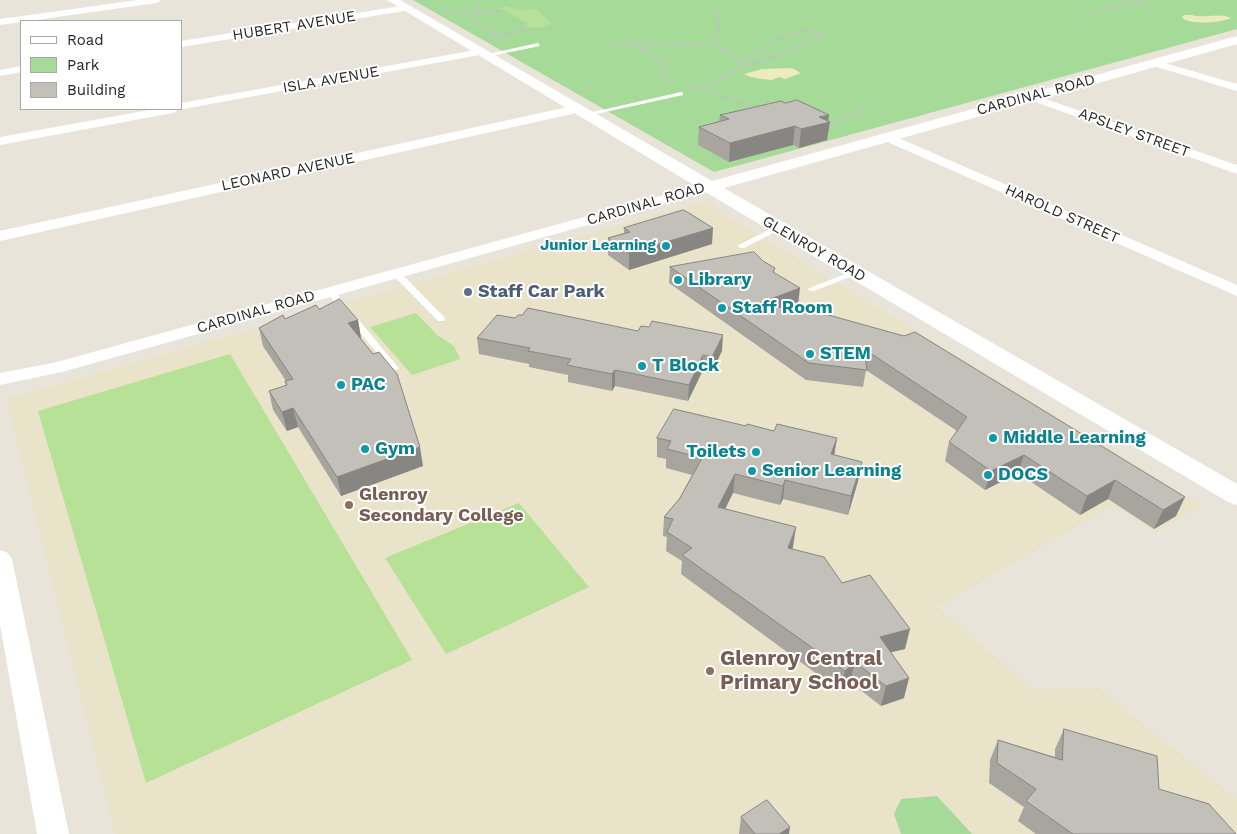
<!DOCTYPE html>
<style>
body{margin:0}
#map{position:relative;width:1237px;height:834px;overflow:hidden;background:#e8e4d9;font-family:"Work Sans",sans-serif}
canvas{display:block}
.legend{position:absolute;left:20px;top:20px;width:162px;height:90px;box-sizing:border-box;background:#fff;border:1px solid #a8a8a8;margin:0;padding:6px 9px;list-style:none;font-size:15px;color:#262626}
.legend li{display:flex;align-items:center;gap:10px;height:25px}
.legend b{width:25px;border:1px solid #a8a8a8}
</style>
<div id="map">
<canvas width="1237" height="834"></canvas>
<ul class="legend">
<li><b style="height:6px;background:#fff"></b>Road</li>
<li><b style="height:14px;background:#a6da99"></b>Park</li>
<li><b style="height:14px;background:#c3c0b9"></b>Building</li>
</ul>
</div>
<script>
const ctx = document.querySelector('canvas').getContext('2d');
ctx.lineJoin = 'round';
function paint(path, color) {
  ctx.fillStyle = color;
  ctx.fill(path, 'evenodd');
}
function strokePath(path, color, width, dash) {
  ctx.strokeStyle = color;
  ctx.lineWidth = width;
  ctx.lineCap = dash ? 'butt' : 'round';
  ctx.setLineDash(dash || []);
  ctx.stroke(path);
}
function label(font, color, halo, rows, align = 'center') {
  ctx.font = font + ' "Work Sans",sans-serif';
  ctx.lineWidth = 4;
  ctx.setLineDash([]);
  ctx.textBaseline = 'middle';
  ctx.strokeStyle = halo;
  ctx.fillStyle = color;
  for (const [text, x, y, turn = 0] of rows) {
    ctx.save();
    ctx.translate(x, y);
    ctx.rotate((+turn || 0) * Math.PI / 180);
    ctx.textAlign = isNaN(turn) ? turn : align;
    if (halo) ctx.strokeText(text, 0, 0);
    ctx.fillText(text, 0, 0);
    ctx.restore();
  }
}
paint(new Path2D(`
 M704,201L1202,505L1156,533L1114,505L938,607L1035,690L1099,688L1237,799V834H115L6,399Z`), '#e9e3c9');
paint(new Path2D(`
 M413,0H1237V29L714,172Z
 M937,796L972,834H901L894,814L901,799Z`), '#a6da99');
paint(new Path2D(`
 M1192,15C1204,19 1218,12 1231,18C1222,23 1190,25 1182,18L1184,15Z
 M792,68L801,73L785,79L779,77L772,80C764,79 753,79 744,74L762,69Z`), '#ebebbe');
paint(new Path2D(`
 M505,6L523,11L536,9L551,23L540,28L524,27L527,23L501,9H497Z
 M416,313L437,335L454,346L460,359L412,375L370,327Z
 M230,354L412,660L146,783L38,411Z
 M519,503L589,587L446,654L385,558Z`), '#b6e196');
strokePath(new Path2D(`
 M476,0L479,3L474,22L497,35L502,41
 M711,8L720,12L716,19L720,29L715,37V43L741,62
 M443,11L476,12L503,10
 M1082,17L1144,0
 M803,31L813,32L823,35L758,63L744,65L741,62L781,38Z
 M486,37L524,30L527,27
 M609,44L715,43
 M635,44L666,66L667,69L662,72V77L673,81
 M689,85L756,108
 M702,88L744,65
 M827,126L867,107`), '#c2c2c2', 2, [2, 1]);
paint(new Path2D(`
 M538,43L540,46L486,57L483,55Z
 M681,92L683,93V95L587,116L584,114Z
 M776,226H779L783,228L744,248H741L737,246Z
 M393,271H399L444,317L445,319L444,321H438L393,275Z
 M853,271H859L860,273L814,291H811L807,289Z
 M327,289H333L397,366L399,368L397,370H391L327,293Z`), '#fff');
paint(new Path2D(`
 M138,0H161L157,3L0,25V19Z
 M407,5L410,6V10L181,47V41Z
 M481,49L486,52L485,54L178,110L173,113L0,145V137L155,109H181V103Z
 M1154,60L1237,84V91L1150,65L1149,63Z
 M21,66V72L0,76V70Z
 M1031,94L1237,165V174L1027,99L1025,97Z
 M577,105L583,109L581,112L0,241V231Z
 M887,133L1237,285V296L883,140L881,137Z
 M708,183L715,187L713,190L62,372L0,385V373L53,363Z
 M0,550L8,553L12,559L69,834H37L0,625Z`), '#fff');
paint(new Path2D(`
 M387,0H400L712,181L1237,36V44L724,188L1237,484V505L1228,502L702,190Z`), '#fff');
paint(new Path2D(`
 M720,115L828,121L827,140L799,148L793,145L729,162L698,145L699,127L719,122Z
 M624,228L712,244L629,270L608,255V238L624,233Z
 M763,261L775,268L774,272L798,305L788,308L904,336L1176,516L1154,529L1108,499L1080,515L1018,473L985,490L945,461L949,442L957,431L866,370L863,387L806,380L669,283L670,267Z
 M319,309L358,320L361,338H360L423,466L341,496L298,427L287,431L273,410L269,391L286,386L285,381H286L263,346L259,328Z
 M522,315L722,351L711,373L702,372L688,401L615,386L612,391L568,382V375L529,367V364L479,354L477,338Z
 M746,426L774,431L837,438L834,455L858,481L848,515L783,499L780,505L733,493L725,509L793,547L792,549L842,583L905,649L891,652L904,698L881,706L850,682L840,691L681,574L682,561L666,551L667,537L663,536L664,517L680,498L692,475L666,468V459L657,457V438Z
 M1064,729L1159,789L1236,834H1036L1018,821L1024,807L989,783L990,760L998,740L1055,757V749Z
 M741,817L789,834H739Z`), '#a8a59f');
paint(new Path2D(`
 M829,115L828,122H830L827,140L799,148L801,129L819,117Z
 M795,126L793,145L729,162L730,143Z
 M713,228L712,244L629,270V253Z
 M800,288L798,305L755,320L757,304Z
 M358,320L361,338L351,341L348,323Z
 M723,335L722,351L711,373L712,357Z
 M703,355L702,372L688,401L689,385Z
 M615,370V386L612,391V374Z
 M293,408L298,427L287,431L282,412Z
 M837,438L834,456L831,454Z
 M420,447L423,466L341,496L337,477Z
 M1024,455L1018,473L985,490L991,471Z
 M862,462L858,481L848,515L851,496Z
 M735,474L733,493L716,527L718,507Z
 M785,480L783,499L780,505L783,486Z
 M1115,480L1108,499L1080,515L1087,496Z
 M1185,497L1176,516L1154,529L1163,510Z
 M796,527L793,547L785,567L788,548Z
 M910,629L905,649L875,656L880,637Z
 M855,662L850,682L840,691L845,671Z
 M909,678L904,698L881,706L886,686Z
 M790,827L789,834H779Z`), '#888682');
const building = new Path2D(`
 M797,100L829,115L819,117L830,122L801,129L795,126L730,143L699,127L729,119L720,115L781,101L785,103Z
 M684,210L713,228L629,253L608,238L630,232L624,228Z
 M754,252L763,261L775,268L773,272L800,288L757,304L825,314L904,336L915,332L1185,497L1163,510L1115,480L1087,496L1024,455L991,471L949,442L967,417L864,349L867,370L809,363L670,267Z
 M340,299L358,320L348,323L373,354L379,352L397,374L420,447L337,477L293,408L282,412L269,391L287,385L285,381L293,379L259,328L283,315L285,319L316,305L319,309Z
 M528,308L638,331L641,326L649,327L652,321L723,335L712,357L703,355L689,385L615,370L612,374L567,365L571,359L528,351L530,348L477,338L497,315L515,318L518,315H522Z
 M674,409L746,426L747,424L774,431L777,424L837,438L831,454L862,462L851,496L785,480L783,486L735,474L718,507L796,527L788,548L824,557L842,583L870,575L910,629L880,637L909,678L886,686L855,662L845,671L682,555L692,548L667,532L673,519L664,517L680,498L702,458L667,449L671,441L657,438Z
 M1064,729L1157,756L1159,789L1209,804L1236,834H1073L1026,801L1036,789L997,763L998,740L1062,760Z
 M767,800L790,827L779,834H755L741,817Z`);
paint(building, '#c3c0b9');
strokePath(building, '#888682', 1);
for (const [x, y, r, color] of [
 [666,246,5,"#0f9aa8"],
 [678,280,5,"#0f9aa8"],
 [468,292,5,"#5c6f8a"],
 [722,308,5,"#0f9aa8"],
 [810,354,5,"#0f9aa8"],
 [642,366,5,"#0f9aa8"],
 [341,385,5,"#0f9aa8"],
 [993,438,5,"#0f9aa8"],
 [365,449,5,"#0f9aa8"],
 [756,452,5,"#0f9aa8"],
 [752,471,5,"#0f9aa8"],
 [988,475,5,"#0f9aa8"],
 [349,505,5,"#8d6e63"],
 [710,671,5,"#8d6e63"]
]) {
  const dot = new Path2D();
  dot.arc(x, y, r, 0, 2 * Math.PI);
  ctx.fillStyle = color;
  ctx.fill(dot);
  strokePath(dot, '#fff', 2);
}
label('15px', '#262626', '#fff', [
 ["HUBERT AVENUE",294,26,-9],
 ["ISLA AVENUE",331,80,-10],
 ["CARDINAL ROAD",1036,95,-15],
 ["APSLEY STREET",1134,133,20],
 ["LEONARD AVENUE",288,172,-12],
 ["CARDINAL ROAD",646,204,-16],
 ["HAROLD STREET",1062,214,24],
 ["GLENROY ROAD",814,249,30],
 ["CARDINAL ROAD",256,312,-16]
]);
label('bold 15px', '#0d838f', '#fff', [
 ["Junior Learning",656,246]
], 'right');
label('bold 18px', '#0d838f', '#fff', [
 ["Library",688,280],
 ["Staff Room",732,308],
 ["STEM",820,354],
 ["T Block",652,366],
 ["PAC",351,385],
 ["Middle Learning",1003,438],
 ["Gym",375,449],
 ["Toilets",746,452,"right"],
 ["Senior Learning",762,471],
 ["DOCS",998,475]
], 'left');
label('bold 18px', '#4e5e75', '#fff', [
 ["Staff Car Park",478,292]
], 'left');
label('bold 18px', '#785e54', '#fff', [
 ["Glenroy",359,495],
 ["Secondary College",359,516]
], 'left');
label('bold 21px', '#785e54', '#fff', [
 ["Glenroy Central",720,659],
 ["Primary School",720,683]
], 'left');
</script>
